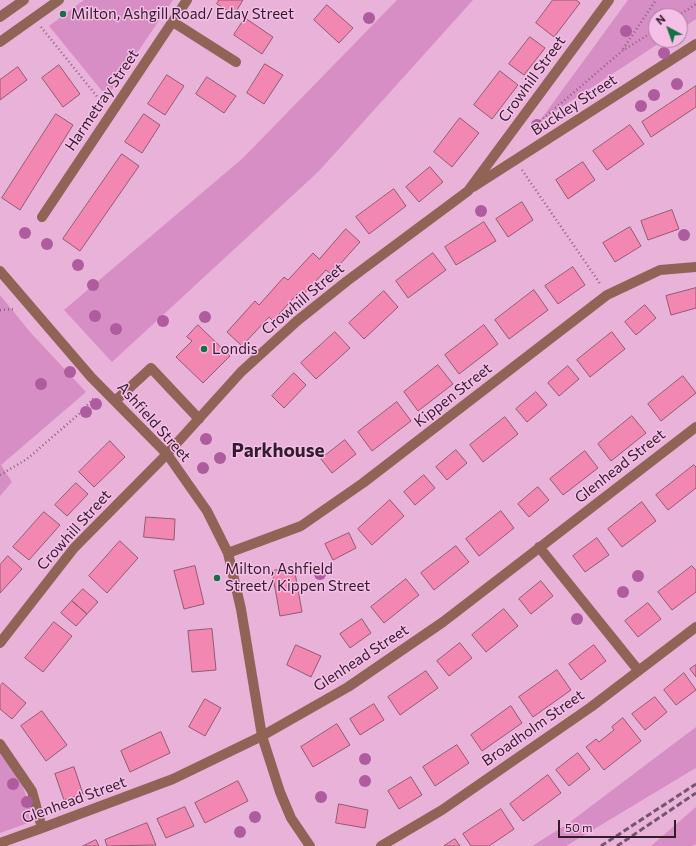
<!DOCTYPE html>
<style>
body{margin:0}
#map{position:relative;width:696px;height:846px;overflow:hidden;background:#e8b2d9;font-family:Commissioner,sans-serif}
canvas{display:block}
.north{position:absolute;left:648px;top:8px;width:40px;height:40px;box-sizing:border-box;background:#f5bfe7;border:1px solid #a77e9c;border-radius:50%;rotate:319deg;font-size:11px;font-weight:700;line-height:16px;text-align:center;color:#311c2c}
.north::after{content:'';display:block;margin:auto;width:14px;height:18px;background:#157044;clip-path:polygon(50% 0,100% 100%,50% 72%,0 100%)}
.scale{position:absolute;left:558px;top:820px;width:118px;height:18px;box-sizing:border-box;border:2px solid #311c2c;border-top:0;padding-left:5px;font-size:12px;line-height:14px;white-space:nowrap;color:#311c2c;-webkit-text-stroke:3px #f5bfe7;paint-order:stroke}
</style>
<div id="map">
<canvas width="696" height="846"></canvas>
<div class="north">N</div>
<div class="scale">50 m</div>
</div>
<script>
const ctx = document.querySelector('canvas').getContext('2d');
ctx.lineJoin = 'round';
function paint(path, color) {
  ctx.fillStyle = color;
  ctx.fill(path, 'evenodd');
}
function strokePath(path, color, width, dash) {
  ctx.strokeStyle = color;
  ctx.lineWidth = width;
  ctx.lineCap = dash ? 'butt' : 'round';
  ctx.setLineDash(dash || []);
  ctx.stroke(path);
}
function label(font, color, halo, rows, align = 'center') {
  ctx.font = font + ' Commissioner,sans-serif';
  ctx.lineWidth = 3;
  ctx.setLineDash([]);
  ctx.textBaseline = 'middle';
  ctx.strokeStyle = halo;
  ctx.fillStyle = color;
  for (const [text, x, y, turn = 0] of rows) {
    ctx.save();
    ctx.translate(x, y);
    ctx.rotate((+turn || 0) * Math.PI / 180);
    ctx.textAlign = isNaN(turn) ? turn : align;
    if (halo) ctx.strokeText(text, 0, 0);
    ctx.fillText(text, 0, 0);
    ctx.restore();
  }
}
paint(new Path2D(`
 M84,0H173L107,97L49,26Z
 M397,0H473L319,171L112,362L64,310L243,158Z
 M628,0H696V19L680,30V16H656V40H664L539,122Z
 M0,295L30,332L86,392L1,465L12,482L0,496Z
 M696,727V768L694,769L566,846H532L566,825Z
 M0,751L22,785L36,820L0,833Z
 M696,807V844L692,846H651Z`), '#d68ec4');
const building = new Path2D(`
 M219,0H243L234,15L217,4Z
 M553,0H576L580,3L554,37L536,23Z
 M327,5L353,28L339,43L314,20Z
 M245,18L273,37L262,54L234,35Z
 M530,37L545,48L524,75L509,64Z
 M265,64L283,75L264,104L247,93Z
 M59,65L80,94L63,107L42,78Z
 M18,67L27,80L0,100V80Z
 M500,71L518,85L492,119L474,105Z
 M167,75L184,86L165,115L148,104Z
 M207,77L236,96L224,113L196,94Z
 M696,86V107L651,137L642,122Z
 M56,114L73,125L20,210L2,198Z
 M144,114L160,125L142,153L125,142Z
 M460,118L479,133L452,167L434,152Z
 M630,125L644,144L607,170L593,151Z
 M122,154L139,166L80,251L63,239Z
 M583,162L595,180L568,199L556,180Z
 M430,167L443,182L419,202L406,187Z
 M394,189L406,206L369,234L356,217Z
 M522,202L533,220L508,237L496,219Z
 M672,210L679,229L648,240L641,221Z
 M484,222L496,241L456,265L445,247Z
 M630,227L641,246L615,262L603,243Z
 M346,229L360,242L331,274L326,270L301,297L297,294L273,321L269,317L242,346L227,332L255,301L259,305L284,277L288,280L313,253L319,259Z
 M433,253L446,270L408,298L396,281Z
 M573,267L585,285L558,304L545,286Z
 M696,288V308L671,315L666,296Z
 M534,290L548,310L509,339L495,320Z
 M384,291L398,307L364,339L349,323Z
 M645,305L656,318L636,335L625,322Z
 M198,325L230,356L203,383L176,357L192,341L187,337Z
 M484,325L498,344L459,374L445,355Z
 M335,332L350,348L316,379L301,363Z
 M612,332L625,349L590,377L577,360Z
 M438,365L453,384L418,411L404,392Z
 M568,366L579,379L559,396L548,383Z
 M294,373L306,385L284,408L272,396Z
 M683,376L696,393L661,421L648,404Z
 M536,392L547,405L527,422L516,409Z
 M397,402L411,421L372,451L358,432Z
 M632,416L646,433L611,461L598,444Z
 M505,417L518,434L483,462L470,445Z
 M345,440L356,454L332,473L321,459Z
 M110,441L125,457L94,487L79,472Z
 M456,450L467,463L447,480L436,467Z
 M585,451L598,468L563,495L550,479Z
 M694,465L696,467V488L668,510L656,495Z
 M424,475L435,488L415,505L404,492Z
 M76,483L88,494L67,516L55,505Z
 M538,487L549,500L529,517L518,504Z
 M390,500L404,516L372,545L358,529Z
 M642,502L656,521L622,547L608,529Z
 M501,511L514,528L479,556L466,539Z
 M44,512L60,525L29,560L13,547Z
 M146,517L175,519L174,540L144,537Z
 M349,533L356,548L333,560L325,544Z
 M597,538L609,555L585,572L573,556Z
 M120,541L138,558L107,593L89,576Z
 M456,546L469,562L434,590L421,573Z
 M8,556L22,569L0,593V565Z
 M195,566L204,604L184,609L174,571Z
 M692,566L696,570V592L672,610L658,592Z
 M294,567L302,612L280,616L272,571Z
 M406,579L419,595L384,623L371,607Z
 M541,581L553,596L531,614L519,599Z
 M83,589L98,602L87,614L72,601Z
 M72,601L87,614L76,626L61,613Z
 M648,603L661,619L638,637L625,621Z
 M504,609L518,626L486,652L472,635Z
 M362,619L371,633L350,648L340,634Z
 M54,622L72,636L43,672L25,658Z
 M212,629L216,670L192,672L188,631Z
 M460,643L472,658L449,676L437,661Z
 M296,645L321,656L311,677L287,665Z
 M594,645L606,661L581,680L569,664Z
 M696,665V677L690,669Z
 M557,670L571,690L533,717L519,697Z
 M426,671L438,688L400,715L388,697Z
 M684,673L696,690L676,705L664,690Z
 M3,683L26,703L12,719L0,709V686Z
 M655,697L667,712L645,730L632,714Z
 M205,699L221,708L205,736L189,727Z
 M374,704L384,720L360,735L350,719Z
 M511,706L522,723L482,751L471,735Z
 M42,711L67,745L46,761L21,726Z
 M623,718L641,741L604,770L586,747L596,739L599,742L614,730L612,727Z
 M337,724L350,745L313,767L301,747Z
 M161,732L170,753L130,772L121,751Z
 M457,745L469,763L435,786L423,767Z
 M578,753L590,769L569,786L556,770Z
 M74,767L83,794L64,800L55,774Z
 M548,775L561,793L523,821L510,804Z
 M411,777L422,795L399,809L388,791Z
 M238,781L248,801L205,823L195,803Z
 M339,804L368,810L365,828L336,823Z
 M185,807L194,826L166,838L157,819Z
 M501,809L514,829L489,846H471L463,834Z
 M147,823L156,845L107,846L105,840Z
 M455,839L460,846H444Z
 M96,840L99,846H83Z`);
paint(building, '#f288b1');
strokePath(building, '#93596f', 1);
strokePath(new Path2D(`
 M678,16L696,4
 M41,27L103,104
 M623,49L656,0
 M531,129L622,51L656,30
 M522,170L601,285
 M0,310L15,309
 M0,475L27,459L79,414L94,398`), '#89647f', 2.5, [1, 3]);
strokePath(new Path2D(`
 M0,17L24,0
 M173,22L236,62
 M0,42L59,0
 M473,187L696,44
 M42,217L187,0
 M0,271L91,377L167,454L207,511L228,553L241,609L262,736L280,792L291,818L310,846
 M115,401L151,368L199,419
 M539,547L638,670
 M228,553L301,526L363,483L607,295L660,270L696,267
 M0,643L74,548L167,454L241,372L297,321L347,281L468,191L609,0
 M0,744L32,791L42,828
 M0,843L42,828L173,779L262,736L348,687L443,622L696,427
 M381,846L442,810L591,707L696,627`), '#8f6356', 10);
strokePath(new Path2D(`
 M601,846L696,784
 M617,846L696,793`), '#75546d', 3, [6, 3]);
ctx.fillStyle = '#ae5c9e';
for (const [x, y] of [
 [369,18],
 [626,31],
 [664,53],
 [677,84],
 [654,95],
 [641,106],
 [537,125],
 [481,211],
 [25,233],
 [684,235],
 [47,244],
 [78,265],
 [93,285],
 [95,316],
 [205,317],
 [163,321],
 [116,329],
 [70,372],
 [41,384],
 [96,404],
 [86,412],
 [206,439],
 [220,458],
 [203,468],
 [320,574],
 [638,576],
 [623,592],
 [577,619],
 [365,759],
 [365,781],
 [13,784],
 [321,797],
 [27,802],
 [255,817],
 [240,832]
]) {
  ctx.beginPath();
  ctx.arc(x, y, 6, 0, 2 * Math.PI);
  ctx.fill();
}
for (const [x, y, r, color] of [
 [63,14,4,"#157044"],
 [204,349,4,"#157044"],
 [217,578,4,"#157044"]
]) {
  const dot = new Path2D();
  dot.arc(x, y, r, 0, 2 * Math.PI);
  ctx.fillStyle = color;
  ctx.fill(dot);
  strokePath(dot, '#f5bfe7', 1.5);
}
label('15px', '#311c2c', '#f5bfe7', [
 ["Milton, Ashgill Road/ Eday Street",71,14],
 ["Londis",212,349],
 ["Milton, Ashfield",225,569],
 ["Street/ Kippen Street",225,586]
], 'left');
label('15px', '#311c2c', '#f5bfe7', [
 ["Crowhill Street",532,79,-54],
 ["Harmetray Street",102,100,-56],
 ["Buckley Street",574,105,-33],
 ["Crowhill Street",303,299,-40],
 ["Kippen Street",453,395,-38],
 ["Ashfield Street",154,422,48],
 ["Glenhead Street",620,466,-38],
 ["Crowhill Street",74,530,-48],
 ["Glenhead Street",361,658,-33],
 ["Broadholm Street",533,728,-35],
 ["Glenhead Street",74,800,-20]
]);
label('bold 19px', '#311c2c', '#f5bfe7', [
 ["Parkhouse",278,451]
]);
</script>
